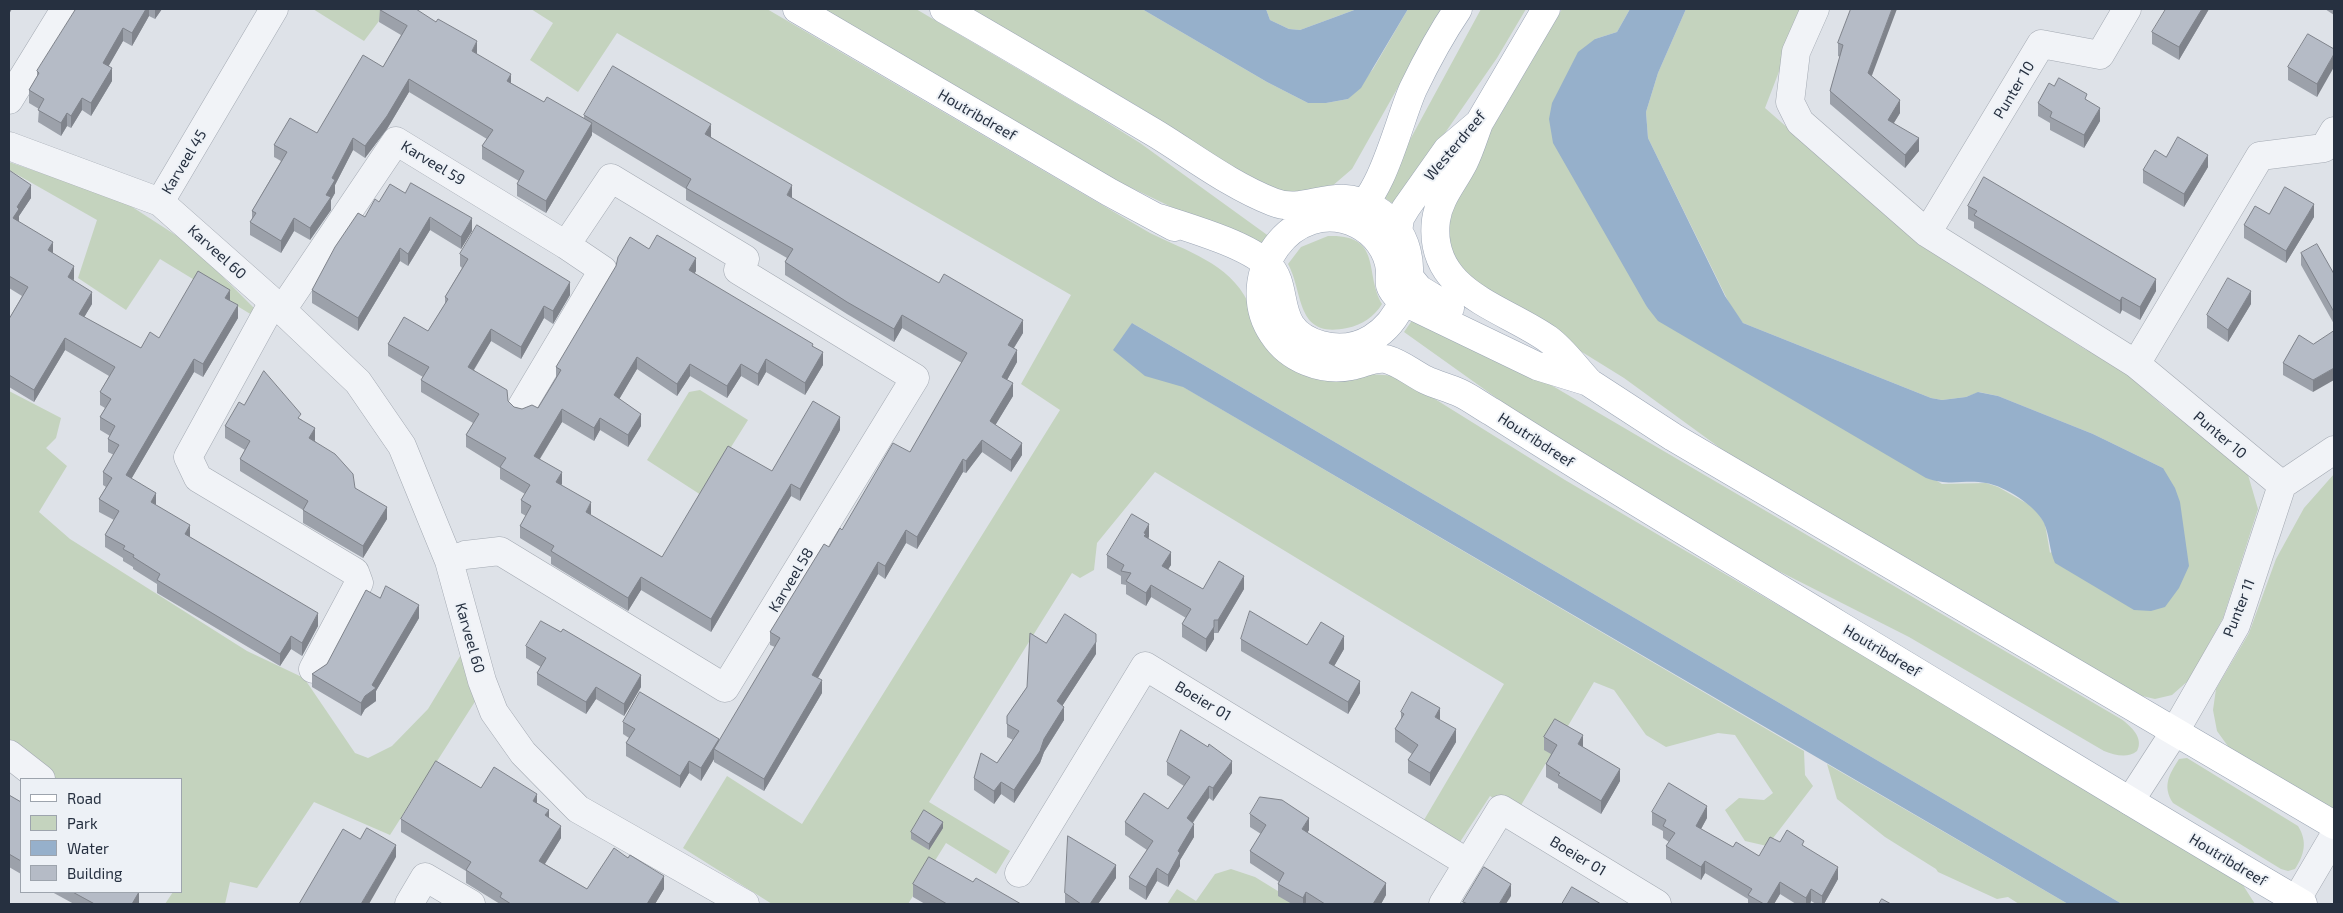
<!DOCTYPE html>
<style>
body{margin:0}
#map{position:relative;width:2343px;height:913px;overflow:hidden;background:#dee2e8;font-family:"Exo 2",sans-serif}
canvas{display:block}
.frame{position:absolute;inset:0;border:10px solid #263040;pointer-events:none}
.legend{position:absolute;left:20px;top:778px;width:162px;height:115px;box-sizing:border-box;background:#edf1f6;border:1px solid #9da4ad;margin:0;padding:6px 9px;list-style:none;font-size:15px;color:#263040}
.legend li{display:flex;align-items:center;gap:10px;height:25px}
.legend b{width:25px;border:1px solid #9da4ad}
</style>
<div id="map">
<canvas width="2343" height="913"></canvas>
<div class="frame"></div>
<ul class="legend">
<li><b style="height:6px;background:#fff"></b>Road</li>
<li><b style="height:14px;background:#c4d3be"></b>Park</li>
<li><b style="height:14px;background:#96b0cb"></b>Water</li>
<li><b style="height:14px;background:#b5bbc6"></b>Building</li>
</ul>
</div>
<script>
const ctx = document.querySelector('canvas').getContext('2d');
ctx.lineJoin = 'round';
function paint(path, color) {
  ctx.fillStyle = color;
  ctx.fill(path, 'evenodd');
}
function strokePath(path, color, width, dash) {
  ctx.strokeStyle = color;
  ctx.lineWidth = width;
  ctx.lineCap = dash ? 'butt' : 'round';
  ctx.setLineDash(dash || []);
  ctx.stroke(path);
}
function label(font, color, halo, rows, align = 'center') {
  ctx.font = font + ' "Exo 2",sans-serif';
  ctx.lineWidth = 4;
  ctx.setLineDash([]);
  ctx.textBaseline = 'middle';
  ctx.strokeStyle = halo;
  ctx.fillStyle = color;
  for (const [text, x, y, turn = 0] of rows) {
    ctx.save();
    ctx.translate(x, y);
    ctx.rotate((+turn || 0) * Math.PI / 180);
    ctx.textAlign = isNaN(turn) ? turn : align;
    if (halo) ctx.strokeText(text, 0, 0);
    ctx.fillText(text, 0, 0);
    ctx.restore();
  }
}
paint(new Path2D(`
 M313,9H388L364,41Z
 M531,9H767L1150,233C1186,251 1229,263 1248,302L1369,374L1398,376L1565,480L2016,745L2241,882L2255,904H2122L1132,323L1180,385L1804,751L1805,775L1813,786L1767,846L1745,841L1725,810L1739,798L1764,800L1773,793L1735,735L1718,733L1666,747L1646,735L1614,690L1594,682L1517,812L1490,796L1460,842L1424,820L1504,684L1155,472L1097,543L1094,570L1080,578L1072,573L929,802L1010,851L996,874L946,843L908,904H772L683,848L727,776L802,824L1060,410L1021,384L1071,295L617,33L578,92L530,60L553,23Z
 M822,9H916L1089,111L1140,143L1270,237L1261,250L1109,177Z
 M971,9H1142L1267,82L1308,103H1326L1348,99L1373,69L1408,9H1442L1352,169L1331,187L1292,193L1273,190L1247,177L1139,107Z
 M1266,9H1357L1300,30L1289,29L1270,20Z
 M1481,9H1526L1497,58L1395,205L1380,195Z
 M1562,9H1630L1617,32L1595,39L1647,307L1942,484L1986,483L1998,487L2035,508L2045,524L2050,553L2163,468L2093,434L1998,396L1979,392L1966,397L1942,400L1931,398L1743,323L1733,311L1648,138L1646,112L1658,73L1686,9H1803L1765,108L1918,242L2086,350L2105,354L2163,406L2246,468L2258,509L2223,618L2189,680L2172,695L2155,699L2138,695L1727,453L1624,378L1469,282L1449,247L1450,205L1469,168Z
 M9,162L123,201L191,245L255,309L252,315L160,259L126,310L78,278L97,220L9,170Z
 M1328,236C1383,234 1364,273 1382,304C1374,317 1362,325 1347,328C1295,339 1304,293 1288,264L1301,247Z
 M1413,319L1539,378L2121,719C2131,726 2144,738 2137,751C2127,759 2115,755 2104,751L1909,637L1751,557L1625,482L1512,409L1404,332Z
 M700,390L748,420L701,495L647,460L689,392Z
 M9,391L61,418L56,438L46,448L67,466L39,512L70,539L247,651L304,678L355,753L368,758L392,746L428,709L462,653L476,700L390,835L314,802L257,888L230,882L225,904H165L173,892H181V779H50L9,755Z
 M2334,474V813L2230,749L2217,731L2213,710L2216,689L2249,633L2276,559L2304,508Z
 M2187,758L2298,826C2308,842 2304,855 2295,869L2288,871L2281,869L2173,803C2162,786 2169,775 2179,759Z
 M1827,764L2068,904H2019L2008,897L1997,899L1938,872L1936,869L1885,837L1837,799Z
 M1231,869L1255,877L1299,904H1167L1177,889L1196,901L1215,874Z`), '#c4d3be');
paint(new Path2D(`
 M1142,9H1266L1270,20L1289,29L1300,30L1357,9H1408L1361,88L1348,99L1326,103H1308L1267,82Z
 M1630,9H1686L1658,73L1646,112L1648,138L1725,296L1743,323L1931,398L1942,400L1966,397L1978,392L1998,396L2093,434L2163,468L2175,488L2180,502L2189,566L2179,588L2165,607L2151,611L2134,610L2055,563C2049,550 2050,536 2044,523C2036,506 2005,486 1986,483C1963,479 1951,487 1926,478L1658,321L1647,307L1553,143L1549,119L1552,103L1578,52L1595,39L1617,32Z
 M1132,323L2122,904H2068L1183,387L1145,376L1113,350Z`), '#96b0cb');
const minor = new Path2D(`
 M1815,9L1796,52L1790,102L1800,122L1927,233L2136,364L2282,485
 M9,100L65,9
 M9,146L160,202L282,310L358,382L402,446L449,561L482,681L494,712L523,753L578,809L745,904
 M160,202L274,9
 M1927,233L2041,44L2100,55L2127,9
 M273,302L188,457L198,478L355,572L359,583L313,669
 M282,310L396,141L566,245L611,178L745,259L738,270L915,378L725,688L500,551L465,555L449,561
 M2136,364L2260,156L2324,148L2334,131
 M522,406L603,270L566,245
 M9,754L41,779
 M2130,801L2174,733L2236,625L2282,485L2334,450
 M1019,873L1145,666L1468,863
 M409,904L425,877L471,904
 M1443,904L1501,809L1657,904
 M2294,904L2334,836`);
const major = new Path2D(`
 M797,9L1109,192L1174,227
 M944,9C1016,50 1087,93 1158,135C1195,158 1232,186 1273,202C1308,216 1333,183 1375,209C1445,252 1397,366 1321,345C1269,330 1292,289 1268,265C1246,244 1189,228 1159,218
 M1479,123C1474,136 1470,150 1464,162C1454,182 1439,198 1436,220C1427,292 1503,307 1548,339C1563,350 1575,367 1588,381
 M1352,214C1382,198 1399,120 1413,89C1426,62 1441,34 1458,9
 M1398,232L1400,218L1406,208L1447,150L1479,123L1546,9
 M1410,278L1419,289L1450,308
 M1573,372L1673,437L2334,825
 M1589,382L1537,366L1404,302C1398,297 1392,292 1390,285C1389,281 1390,274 1390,270C1388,250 1375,233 1357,224C1293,194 1234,277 1273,334C1289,359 1322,372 1351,366C1363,364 1373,357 1386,359C1401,363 1412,373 1426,380C1437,385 1449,388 1460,393C1471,398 1481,406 1492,412C1606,485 1723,554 1839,625C1994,718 2147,813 2303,904`);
strokePath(minor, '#a3a9b2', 29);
strokePath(major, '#9ca6b5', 29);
strokePath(minor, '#f1f3f7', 28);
strokePath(major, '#fff', 28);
paint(new Path2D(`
 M76,9H162L155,19L149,16L132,46L123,41L108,66L112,81L91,116L82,110L71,128L67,126L61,136L38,122L39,109L29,103V90L37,77V71Z
 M380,9L477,54L511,83L544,102L584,118V115L711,137L792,198L1023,333L1014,348L1017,362L1007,380L1013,396L995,425L1022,455L1011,472L982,452L966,473L963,472L917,549L906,543L885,579L878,574L818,678L822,693L764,791L714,762V759L701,781L689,773L680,788L626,756V743L629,738L623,734V722L719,742L775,647L770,645V632L842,530L910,452L962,363L902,328L894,342L847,314L785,275V262L787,258L686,200V189L592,132V135L546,213L517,196V184L519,181L482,159V146L487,139L409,92L387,129L365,158L353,150L335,185V193L331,200V210L310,240L294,231L281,253L250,235V222L252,219V211L281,161L274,157V145L317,133L383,67L401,35L379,22Z
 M1851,9L1871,76L1900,113L1894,123L1919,151L1905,168L1830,104V91L1840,57L1838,56V43Z
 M2209,9L2179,60L2152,44V32Z
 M2325,9H2334V15Z
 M2334,49L2317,97L2288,80V67Z
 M2054,86L2087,100L2100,121L2084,148L2050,130V123L2038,116V103Z
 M2166,157L2208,167L2184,207L2143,183V170Z
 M9,170L31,198L19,216V222L53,253L74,279L73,281L92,304L84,317L141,348L230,301L238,318L203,377L194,372L131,479L156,506L190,537L318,626L302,656L291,649L280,666L157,593V584L133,569V567L123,561V558L105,547V535L114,520L99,512V499L106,487L103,485V472L114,455L108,452V439L110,436L100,430V417L105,408L100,405V392L109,376L65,350L34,402L9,387V319L22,296L9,288Z
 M379,202L472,231L461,249L430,230L408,266L400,261L358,331L312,303V290L365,217Z
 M1968,206L2156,291L2140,320L2122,310L2120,314L1974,228V222L1968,219Z
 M2269,214L2314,217L2286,263L2244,238V225Z
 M649,249L696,271L694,274L813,346L823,365L805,395L766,372L758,386L741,376L727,398L690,376L677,396L637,369L619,399L641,426L628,447L600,430L594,441L562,422L540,459L561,485L591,515L662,557L772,471L840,430L800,501L791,496L711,632L641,590L628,611L551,564V557L520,538V526L526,516L521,513V500L525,494L500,479V468L466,447V435L473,423L421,392V380L423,377L388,356V344L428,331L445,304V297L462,268L460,266V254L570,295L553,324L544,318L521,359L491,341L474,370L514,407L522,409L538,408L556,378V367Z
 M2301,253L2334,274V324L2301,265Z
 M2251,304L2228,342L2207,328V315Z
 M2313,344V392L2283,375V363Z
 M244,405L301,419L315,440V441L355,488L387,519L363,558L303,523V510L240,471V459L245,450L225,438V426Z
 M1149,537L1148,538L1171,565L1167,570L1203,589H1244L1218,633H1214V639L1206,652L1182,637V624L1186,618L1151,597L1146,606L1126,594V585L1121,584V576L1107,568V555Z
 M380,598L419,618L376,691V701L365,709L361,716L312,687V674L327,664Z
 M1241,639L1344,649L1334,666L1360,693L1348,714L1241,651Z
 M526,646L641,687L624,716L596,699L586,714L537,685V673L541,667L526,658Z
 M1096,654L1062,706L1064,720L1044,752L1040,763L1014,803L1001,794L994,804L974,790V778L997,763L1013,740L1007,737V716L1027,687Z
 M1401,712L1440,720L1456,742L1430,786L1408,773V760L1412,754L1395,742V729L1401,720Z
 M1544,737L1583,747L1620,781L1601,814L1558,788V784L1546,777V764L1551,754L1544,750Z
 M1167,762L1232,773L1213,801L1209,798L1193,823L1194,837L1180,860V866L1168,887L1157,881L1146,900L1129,889V877L1147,850L1125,835V822L1168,809L1184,786L1167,775Z
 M481,788L537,803L549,818L561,838L545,864L587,889H664L655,904H500L466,883V871L401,832V819Z
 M9,795L21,802V874L9,867Z
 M1652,812L1707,818L1701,829L1733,847L1759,856L1780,842L1804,847L1838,879L1824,904H1816L1811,901L1810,904H1796L1780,894L1774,904H1748V899L1705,873L1701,880L1666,859V846L1669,842L1663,838V831L1652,825Z
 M1250,814L1309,830L1307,833L1386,895L1381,904H1292L1278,896V884L1279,882L1250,863V851L1261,834L1250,827Z
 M943,828L929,850L911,839V832Z
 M1116,878L1098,904H1065V893Z
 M973,882L1021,904H925L913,897V884Z
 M52,892H139V904H74Z`), '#9ca1aa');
paint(new Path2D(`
 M9,9H12L9,14Z
 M146,9H149V16L132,46V33Z
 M155,9H162L155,19Z
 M1892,9H1897L1868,86V73Z
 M2202,9H2209L2179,60V47Z
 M123,28V41L103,76V63Z
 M477,41V54L472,51Z
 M2334,54V67L2317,97V84Z
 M112,68V81L91,116V103Z
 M511,74V87L507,81Z
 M409,79V92L387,129L365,158V146Z
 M82,98V110L71,128V116Z
 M1900,100V113L1888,132V120Z
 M2100,108V121L2084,148V135Z
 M67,113V126L61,136V123Z
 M592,123V135L546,213V201Z
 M711,124V137L705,147V134Z
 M353,138V150L335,185V193L331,200V210L310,240V228L326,195L332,178Z
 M1919,138V151L1905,168V155Z
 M2208,155V167L2184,207V194Z
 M31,185V198L19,216V221L13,231V218L17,207Z
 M792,185V198L787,195Z
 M2314,204V217L2286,263V251Z
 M430,217V230L408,266V254Z
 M294,218V231L281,253V241Z
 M472,218V231L461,249V237Z
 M53,242V255L48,250Z
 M400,248V261L358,331V318Z
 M696,258V271L689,283V270Z
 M74,266V279L68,290V277Z
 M2156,279V291L2140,320V307Z
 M570,282V295L553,324V311Z
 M230,290V302L225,298Z
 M2251,291V304L2228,342V330Z
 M92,292V304L79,326V314Z
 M2122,297V310L2120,314V301Z
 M238,305V318L203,377V364Z
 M544,306V318L521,359V347Z
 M902,315V328L894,342V329Z
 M1023,320V333L1008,357V345Z
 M491,329V341L468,379V367Z
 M65,338V350L34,402V390Z
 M1017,350V362L1002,389V377Z
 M823,352V365L805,395V383Z
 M637,357V369L614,408V395Z
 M194,359V372L126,488V475Z
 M766,359V372L758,386V374Z
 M690,364V376L677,396V384Z
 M741,364V376L727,398V386Z
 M2334,368V380L2313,392V380Z
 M1013,383V396L990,434V421Z
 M562,409V422L534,468V456Z
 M641,414V426L628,447V435Z
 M840,417V430L800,501V489Z
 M600,418V430L594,441V428Z
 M315,428V440L309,450V438Z
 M982,440V452L966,473V461Z
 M1022,443V455L1011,472V460Z
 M963,459V472L917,549V537Z
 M562,472V484L556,494V482Z
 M791,484V496L711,632V619Z
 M156,493V505L151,502Z
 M591,502V515L586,512Z
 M387,507V519L363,558V546Z
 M1149,524V537L1146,542L1144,533Z
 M190,525V538L185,534Z
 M906,530V543L885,579V566Z
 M1171,552V565L1162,579V566Z
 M878,562V574L812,688V675Z
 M1244,576V589L1218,633V620Z
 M641,577V590L628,611V598Z
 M1151,585V597L1146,606V593Z
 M419,605V618L376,691V701L365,709L361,716V703Z
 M318,613V626L302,656V643Z
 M1214,620V639L1206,652V639Z
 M291,636V649L280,666V654Z
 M1344,636V649L1329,675V663Z
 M1096,642V654L1057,714V701Z
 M641,675V687L624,716V704Z
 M822,680V693L764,791V779Z
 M1360,681V693L1348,714V702Z
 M596,687V699L586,714V702Z
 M1064,707V720L1044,752L1040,763L1014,803V790L1044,739Z
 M1440,708V721L1435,717Z
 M1456,729V742L1430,786V773Z
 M1583,735V748L1578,744Z
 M719,739V752L714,749V759L701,781V768Z
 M689,761V773L680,788V776Z
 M1232,761V773L1213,801V788Z
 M1620,769V781L1601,814V801Z
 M1001,782V794L994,804V791Z
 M1209,786V798L1187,831V818Z
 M537,794V806L533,801Z
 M1707,806V818L1696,838V826Z
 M549,810V822L545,815Z
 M1309,818V830L1302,841V829Z
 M943,822V828L929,850V844Z
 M1194,824V837L1180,860V866L1168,887V875L1178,851Z
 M561,826V838L539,873V861Z
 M396,845V857L369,904H361Z
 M1705,861V873L1701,880V867Z
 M1116,865V878L1098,904H1090Z
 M1838,867V879L1824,904H1822V896Z
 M1157,868V881L1146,900V887Z
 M664,876V889L655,904H647Z
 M1780,882V894L1774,904H1767Z
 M1386,883V895L1381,904H1373Z
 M1511,884V896L1506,904H1499Z
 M1811,889V901L1810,904H1806V898Z
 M139,892V904H132Z
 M1306,892V904H1303V898Z`), '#7f838b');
const building = new Path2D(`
 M76,9H146L132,33L123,28L103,63L112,68L91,103L82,98L71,116L67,113L61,123L38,110L44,99L29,90L39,73L37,71Z
 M379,9H416L436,22L438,19L477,41L472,51L511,74L507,81L544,102L547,97L592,123L546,201L517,184L524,171L482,146L493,130L409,79L387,116L365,146L353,138L332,178L335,180L326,195L331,197L310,228L294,218L281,241L250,222L256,213L252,211L287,152L274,145L290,118L317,133L363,55L383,67L407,26Z
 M1851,9H1892L1868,73L1900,100L1888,120L1919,138L1905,155L1830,91L1843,45L1838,43Z
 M2166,9H2202L2179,47L2152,32Z
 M2308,34L2334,49V54L2317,84L2288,67Z
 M613,66L711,124L705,134L792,185L787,195L939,283L944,274L1023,320L1008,345L1017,350L1002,377L1013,383L990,421L1022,443L1011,460L982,440L966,461L963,459L917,537L906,530L885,566L878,562L812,675L822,680L764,779L714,749L780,638L770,632L824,544L829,547L840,528L842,530L893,443L910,452L967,353L902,315L894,329L847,302L785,262L793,249L686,188L691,179L584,115Z
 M2059,78L2087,94L2085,99L2100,108L2084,135L2050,117L2052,112L2038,103L2049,83L2054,86Z
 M2178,137L2208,155L2184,194L2143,170L2155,150L2166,157Z
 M9,170L31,185L17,207L19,209L13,218L53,242L48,250L74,266L68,277L92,292L79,314L141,348L150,332L159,338L198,271L230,290L225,298L238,305L203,364L194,359L126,475L156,493L151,502L190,525L185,534L318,613L302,643L291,636L280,654L157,580L160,574L133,557L134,555L123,549L125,546L105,535L119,511L99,499L112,478L103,472L119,445L108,439L115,426L100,417L111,399L100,392L115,367L65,338L34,390L9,375V319L28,287L9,276Z
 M1984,177L2156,279L2140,307L2122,297L2120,301L1974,215L1977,211L1968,206Z
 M411,183L472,218L461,237L430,217L408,254L400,248L358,318L312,290L335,247L358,213L365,217L375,199L379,202L390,184L405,193Z
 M2285,187L2314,204L2286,251L2244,225L2255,206L2269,214Z
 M477,225L570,282L553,311L544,306L521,347L491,329L468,367L507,390L508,401L514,407L522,409L532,405L538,408L561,370L556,367L616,266L618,257L630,237L649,249L657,235L696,258L689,270L813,344L812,346L823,352L805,383L766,359L758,374L741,364L727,386L690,364L677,384L637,357L614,395L641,414L628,435L600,418L594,428L562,409L534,456L562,472L556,482L591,502L586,512L662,557L728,446L772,471L813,401L840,417L800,489L791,484L711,619L641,577L628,598L551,551L554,546L520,526L531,506L521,500L530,485L500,467L506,458L466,435L479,414L421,380L429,367L388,344L404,317L428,331L448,299L445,297L468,259L460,254Z
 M2317,244L2334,274V312L2301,253Z
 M2228,278L2251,291L2228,330L2207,315Z
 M2334,331V368L2313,380L2283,363L2299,335L2313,344Z
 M264,371L301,414L298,418L315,428L309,438L335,454L353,474L355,488L387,507L363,546L303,510L308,501L240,459L250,441L225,426L239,402L244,405Z
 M1132,514L1149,524L1144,533L1146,534L1144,536L1171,552L1162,566L1203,589L1219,561L1244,576L1218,620H1214V627L1206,639L1182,624L1191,609L1151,585L1146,593L1126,581L1131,573L1121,571L1124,565L1107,555Z
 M386,586L419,605L372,685L376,688L365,696L361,703L312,674L327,664L366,590L380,598Z
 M1250,611L1307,645L1321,622L1344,636L1329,663L1360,681L1348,702L1241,639Z
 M1065,614L1096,634V642L1057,701L1064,707L1044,739L1040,751L1014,790L1001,782L994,791L974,778L981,753L997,763L1019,731L1007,724V716L1027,687L1030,633L1046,643Z
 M541,621L561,632L563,629L641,675L624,704L596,687L586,702L537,673L546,658L526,646Z
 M640,692L719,739L701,768L689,761L680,776L626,743L635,729L623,722Z
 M1412,692L1440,708L1435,717L1456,729L1430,773L1408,760L1418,745L1395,729L1404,714L1401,712Z
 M1555,719L1583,735L1578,744L1620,769L1601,801L1558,775L1560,773L1546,764L1557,745L1544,737Z
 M1181,730L1208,747L1209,744L1232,761L1213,788L1209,786L1187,818L1194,824L1178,851L1180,853L1168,875L1157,868L1146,887L1129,877L1153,841L1125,822L1144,793L1168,809L1190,777L1167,762Z
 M436,761L481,788L494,767L537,794L533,801L549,810L545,815L561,826L539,861L587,889L614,848L628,858L630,855L664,876L647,904H511L500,897L502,893L466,870L471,862L401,819Z
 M1669,783L1707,806L1696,826L1733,847L1736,842L1759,856L1770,837L1780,842L1787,830L1804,841L1802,845L1838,867L1822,896L1811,889L1806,898L1780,882L1767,904H1764L1748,895L1752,889L1705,861L1701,867L1666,846L1675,833L1663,826L1666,820L1652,812Z
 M9,795L21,802V861L9,854Z
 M1260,797L1282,800L1309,818L1302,829L1386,883L1373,904H1325L1306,892L1303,898L1278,884L1284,873L1250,851L1266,825L1250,814Z
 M924,810L943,822L929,844L911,832Z
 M367,828L396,845L361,904H299L343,829L360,839Z
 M1068,836L1116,865L1090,904H1081L1065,893Z
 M929,857L973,882L976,878L1021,904H947L913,884Z
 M1484,867L1511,884L1499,904H1468L1463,902Z
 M1572,887L1601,904H1562Z
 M73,892H139L132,904H95Z
 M1882,899L1891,904H1879Z`);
paint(building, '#b5bbc6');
strokePath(building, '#7f838b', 1);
label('15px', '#263040', '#edf1f6', [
 ["Punter 10",2014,90,-59],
 ["Houtribdreef",977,115,30],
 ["Westerdreef",1455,146,-50],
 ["Karveel 45",184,162,-59],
 ["Karveel 59",433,163,31],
 ["Karveel 60",217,252,42],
 ["Punter 10",2220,435,40],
 ["Houtribdreef",1536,440,33],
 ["Karveel 58",791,580,-59],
 ["Punter 11",2239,608,-68],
 ["Karveel 60",470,638,74],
 ["Houtribdreef",1882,651,31],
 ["Boeier 01",1203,701,31],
 ["Boeier 01",1578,856,31],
 ["Houtribdreef",2228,860,31]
]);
</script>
